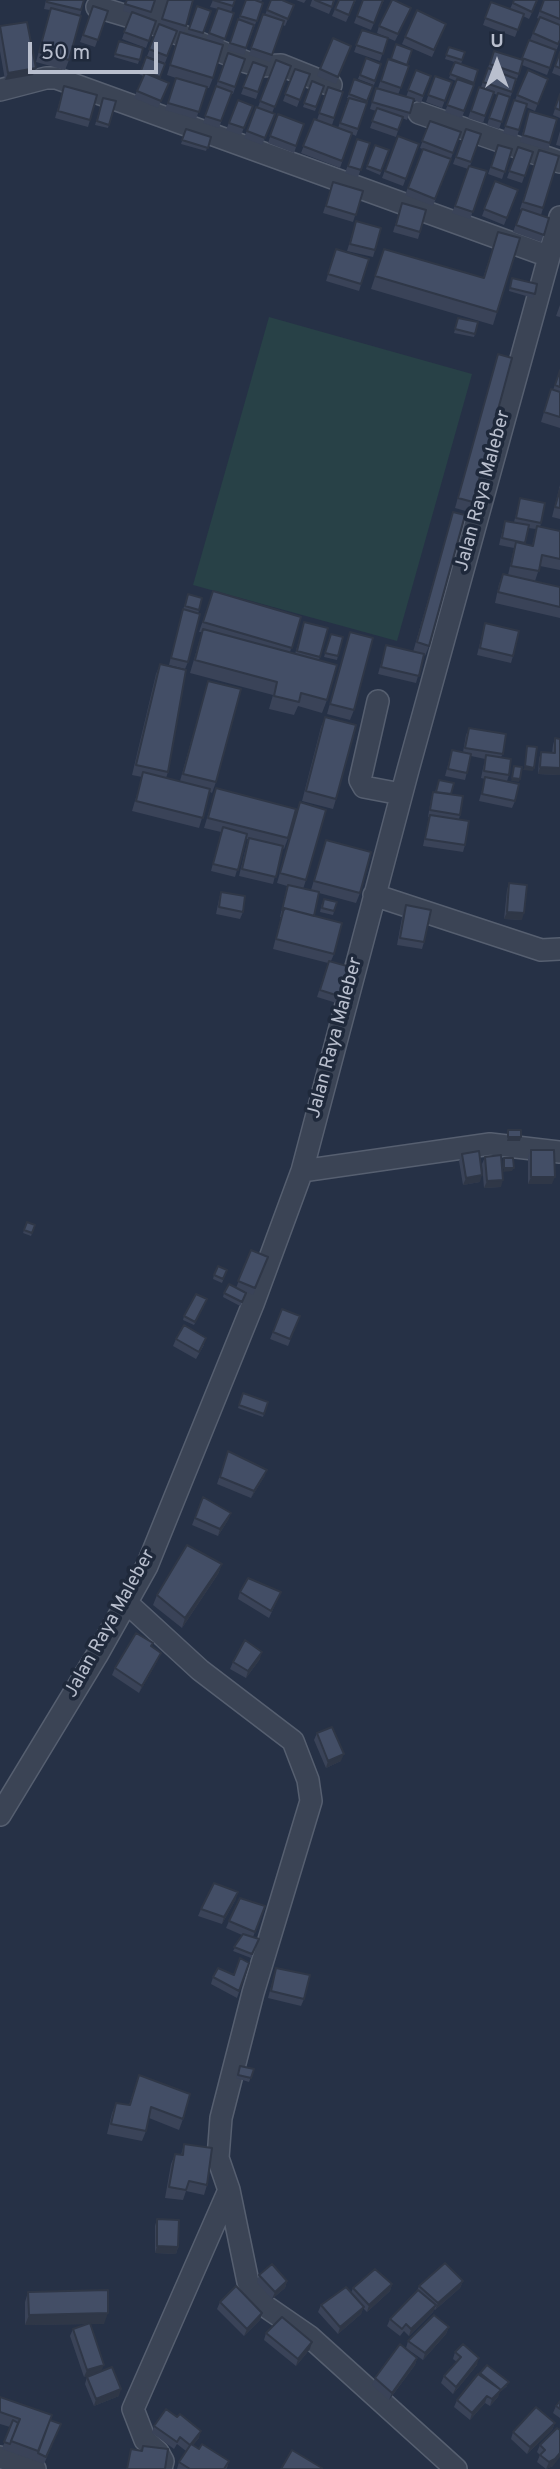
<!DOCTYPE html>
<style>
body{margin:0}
#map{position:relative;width:560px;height:2469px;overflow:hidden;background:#263146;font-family:Overpass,sans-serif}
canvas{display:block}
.north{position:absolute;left:462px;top:28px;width:70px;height:70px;-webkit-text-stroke:5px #1f293b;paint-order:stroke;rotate:0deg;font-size:19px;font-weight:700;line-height:28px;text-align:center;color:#b9bfce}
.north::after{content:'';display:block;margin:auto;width:24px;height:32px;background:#b9bfce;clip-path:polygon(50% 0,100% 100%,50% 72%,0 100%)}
.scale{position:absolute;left:28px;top:42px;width:130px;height:32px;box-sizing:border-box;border:4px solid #b9bfce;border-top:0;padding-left:9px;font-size:21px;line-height:24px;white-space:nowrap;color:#b9bfce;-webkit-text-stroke:5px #1f293b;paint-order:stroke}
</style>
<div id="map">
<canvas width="560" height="2469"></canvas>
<div class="north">U</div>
<div class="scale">50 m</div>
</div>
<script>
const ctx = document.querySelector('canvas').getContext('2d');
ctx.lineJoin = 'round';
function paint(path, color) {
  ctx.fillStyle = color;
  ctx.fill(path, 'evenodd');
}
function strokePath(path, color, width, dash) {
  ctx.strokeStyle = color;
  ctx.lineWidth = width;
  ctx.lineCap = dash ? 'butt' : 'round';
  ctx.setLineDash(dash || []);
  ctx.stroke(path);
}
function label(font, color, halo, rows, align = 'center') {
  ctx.font = font + ' Overpass,sans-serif';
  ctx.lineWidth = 7;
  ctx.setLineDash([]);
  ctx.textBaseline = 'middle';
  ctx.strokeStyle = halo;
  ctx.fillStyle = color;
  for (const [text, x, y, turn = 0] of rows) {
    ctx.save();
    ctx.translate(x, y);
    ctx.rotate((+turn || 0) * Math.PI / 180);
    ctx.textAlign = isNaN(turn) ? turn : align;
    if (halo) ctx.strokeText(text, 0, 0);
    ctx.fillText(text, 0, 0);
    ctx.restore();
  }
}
paint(new Path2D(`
 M269,317L472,374L397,641L193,585Z`), '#284147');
const minor = new Path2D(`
 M97,7L154,24L246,62L260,66L281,65L331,85
 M154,24L162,0
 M0,90L46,78H56L548,256
 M419,113L560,162
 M378,701L360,780L364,787L401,794
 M374,895L541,950L560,949
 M302,1171L490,1144L560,1152
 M127,1603L200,1670L293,1741L308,1780L311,1801L253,1993L221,2118L218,2158L229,2190L248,2282L265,2306L310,2337L456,2469
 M0,1815L97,1655L147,1566L253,1304L302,1171L408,770L560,217
 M0,2457L35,2469
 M161,2469L163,2461L158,2452L145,2440L133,2409L229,2190`);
strokePath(minor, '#565f70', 24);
strokePath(minor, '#3b4455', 21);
paint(new Path2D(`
 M46,0H84L69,60L65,70L36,62L50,10L44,9Z
 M126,0H155L149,18L156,21L146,48L122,39L131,13L123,11Z
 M167,0L186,26L184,33L177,31L165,63L147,56L160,24Z
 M213,0H235L231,12L234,13L222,45L213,78L209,88H207L196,119L165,110L176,78L167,75L180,32L187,35L197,6L211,11L201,39L206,40L218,9L210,7Z
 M246,0H262L261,2L263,3L244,55L227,50Z
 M271,0H285V1L294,5L285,26L283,25L270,62L249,55L263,14L265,15Z
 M296,0H306L304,3Z
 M312,0H335L329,14L310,6Z
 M339,0H356L346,22L332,16Z
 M363,0H384L371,30L354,23Z
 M514,0H538L529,19L523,16L515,37L483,25L491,2L510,9Z
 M544,0H560V41L547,75L522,65L499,129L487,125L497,95L493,93L483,123L468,118L479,87H481L494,51L521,59L529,40H530L539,19L537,18Z
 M93,6L108,11L95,47L80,42Z
 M408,15L395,41L377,33L379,26Z
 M446,24L432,57L402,44L405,37Z
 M0,26L36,68L33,75L5,80L0,51Z
 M362,30L388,38L380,61L354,52Z
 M119,41L143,48L138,64L114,57Z
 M351,46L336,84L317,76L320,69Z
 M449,47L465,52L461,64L445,59Z
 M560,52V76L552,73Z
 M228,53L245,59L233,94H231L219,128L203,123Z
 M146,57L165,64L160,79L169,83L158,108L134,98L143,76L139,74Z
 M366,58L381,64L374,85L358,79Z
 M388,59L409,66L398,95L406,97L416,70L431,76L421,103L414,100L407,120L402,118L396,137L370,128L376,111L370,109L376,88L398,95L378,88Z
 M276,60L291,66L272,113L275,114L262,145L244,138L256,107H258Z
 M253,62L267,67L256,99L241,94Z
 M455,62L478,70L462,118L445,112L456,81L449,78Z
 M295,69L310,74L297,107L283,101Z
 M528,70L548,79L535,111L526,107L517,137L503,133L514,100H515Z
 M435,76L452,82L442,108L426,102Z
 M312,81L324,86L315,111L303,107Z
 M64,86L90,120L88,127L55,118Z
 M373,86L356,136L352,134L340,168L301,153L314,119L317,120L328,87L343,92L332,125L338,128L348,98H347L349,94Z
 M560,93V118L553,115Z
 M103,98L116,101L108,128L95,125Z
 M238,100L253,106L241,135L226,130Z
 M529,111L550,143L548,150L520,142Z
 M278,114L304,124L294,153L268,143Z
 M430,121L461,132L433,206L405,195L423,149L420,148Z
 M186,129L211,137L206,151L181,144Z
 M466,129L481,134L470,166L487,171L470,219L452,213L468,169L453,164Z
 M560,131V146L556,145Z
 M398,136L419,144L403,186L382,178Z
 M357,139L370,143L358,177L345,173Z
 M375,145L389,150L380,175L366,169Z
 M498,145L512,149L502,179L488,174Z
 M518,147L533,152L522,183L507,178Z
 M539,150L559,156L541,215L549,218L541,242L513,232L521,210L520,209Z
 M495,181L518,190L504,225L482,216Z
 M333,182L363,191L353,222L323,213Z
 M402,203L420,232L418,239L393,232Z
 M356,221L375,250L373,257L347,251Z
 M498,232L497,312L493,325L371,289L384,249L483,278Z
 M336,249L369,259L359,291L326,281Z
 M512,278L537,284L533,298L509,291Z
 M560,305V317L556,316Z
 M458,318L475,334L474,337L454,333Z
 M498,354L473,502L469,512L455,508Z
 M560,370V428L541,422L551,389L553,390Z
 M560,485V519L552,517Z
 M520,498L541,523L540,527L560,531V570L540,566L535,581L560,587V618L495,603L499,584L503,574L508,575L514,548L499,545L503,528L505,521L514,522ZM528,528L536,529L532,546L525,544Z
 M453,512L429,646L425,656L424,655L416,683L378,674L386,645L413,652Z
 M213,591L301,617L290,652L295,654L304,622L328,628L319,660L327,700L322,713L298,706L294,715L269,709L273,695L190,673L202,632H199Z
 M188,594L199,610L188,662L185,669L169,665L181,616Z
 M485,623L513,656L511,663L477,655Z
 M350,632L354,710L350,720L327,714Z
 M331,634L338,656L337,660L324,657Z
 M160,664L168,772L166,778L180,781L208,681L216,782L212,793L210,792L199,828L132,811L142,777L132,775L156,674Z
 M325,717L336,799L333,809L302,801L321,727Z
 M469,728L503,754L501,757L509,775L507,781L515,801L512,808L479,801L485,779L481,778L485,759L471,756L465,780L445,776L452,750L463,752L466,735Z
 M555,738L560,775L538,774L539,759L541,752L552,753L553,745Z
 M439,780L451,794L460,815L459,819L465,845L463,852L423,846L429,817H428L431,799L433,792H435Z
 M216,788L288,838L284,849L282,848L273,884L239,876L248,839H246L235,877L211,871L221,832L204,828Z
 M300,802L306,880L303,889L311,890L326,840L360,893L356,903L319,893L314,916L334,954L331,961L354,968L343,1005L317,997L328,963L273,949L281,917H280L287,886L277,883Z
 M509,883L522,920L504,919L507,890Z
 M221,892L243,912L240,919L216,914L219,899Z
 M337,902L333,915L320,912L322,903Z
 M406,905L424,942L422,949L397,945L403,912Z
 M531,1150L552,1184H528V1157Z
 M462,1154L480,1182L463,1185L459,1161Z
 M485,1157L501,1187L484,1188L482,1164Z
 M27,1222L35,1225L31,1236L23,1233Z
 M251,1250L268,1257L253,1295L236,1288Z
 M227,1270L222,1283L213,1279L214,1275Z
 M224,1293L245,1297L240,1306L223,1297Z
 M205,1303L194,1325L183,1320L184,1316Z
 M282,1309L300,1316L288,1346L270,1339Z
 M176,1339L204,1345L196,1359L173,1346Z
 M243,1393L268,1402L263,1417L238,1408Z
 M228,1451L267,1470L264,1477L251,1498L217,1484Z
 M203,1497L231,1513L228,1520L218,1536L192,1525Z
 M222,1564L218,1574L182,1628L153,1605L157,1595Z
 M240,1592H281L269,1618L238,1599Z
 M152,1647L158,1660L139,1693L112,1675L115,1668Z
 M260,1659L246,1678L230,1669L233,1662Z
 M317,1733L341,1761L326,1768L314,1740Z
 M236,1899L222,1924L198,1916L201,1909Z
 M265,1906L253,1937L259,1939L251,1958L233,1951L242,1935L226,1928L229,1921Z
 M249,1963L237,1998L211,1984L213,1977L234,1975Z
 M276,1968L304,1999L301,2006L268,1998Z
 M238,2069H254L249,2082L236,2078Z
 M139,2075L183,2119L179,2130L149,2118L146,2131L142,2141L107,2134L112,2113L116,2103L129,2105Z
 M184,2144L207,2185L204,2195L186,2191L183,2200L165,2198L171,2164L175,2154L181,2155Z
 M157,2219L178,2247L176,2254L155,2253V2226Z
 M259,2275L287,2281L285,2288L272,2299L257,2282Z
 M463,2281L460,2288L435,2310L434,2309L433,2312L409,2336L404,2331L400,2336L387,2326L390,2319L417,2291L419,2286Z
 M392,2284L390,2291L367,2312L363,2308L361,2314L338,2334L318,2312L321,2305L351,2293L353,2288Z
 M28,2292L104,2324H90L101,2371L119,2396L94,2406L85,2384L87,2377L100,2372L84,2377L70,2336L73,2329L86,2324L25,2325V2302Z
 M220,2302L262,2313L260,2320L244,2336L217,2309Z
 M449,2327L446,2334L423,2360L406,2348L408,2341Z
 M266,2333L310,2349L296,2366L264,2340Z
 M455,2352L477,2365L453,2394L441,2383L444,2376L457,2362L453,2359Z
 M417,2358L415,2365L389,2400L372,2385L375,2378Z
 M480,2373L507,2386L499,2393L498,2397L490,2406L485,2403L470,2420L454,2407L457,2400Z
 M0,2398L50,2420L58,2431L44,2464L2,2449L10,2427L0,2424Z
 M560,2401V2418L553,2413L556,2406Z
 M555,2423L552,2430L527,2454L511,2439L513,2432Z
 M154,2426L199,2438L193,2445L199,2449L229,2461L227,2468L226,2469H177L179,2462L186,2451L177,2444L174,2449L152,2433Z
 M557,2428L553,2466L546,2469L537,2462L540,2455L537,2452L540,2445Z`), '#3a4358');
paint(new Path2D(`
 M36,68L33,75L5,80L8,73Z
 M525,766L534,768L533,771L523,770Z
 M540,767L560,768V775L538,774Z
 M512,778L520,779L519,782L511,781Z
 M507,912L524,913L522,920L504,919Z
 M508,1137H521L520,1141H507Z
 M504,1168H514L512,1171L503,1172Z
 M482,1175L480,1182L463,1185L466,1178Z
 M531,1177H555L552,1184H528Z
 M503,1180L501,1187L484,1188L487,1181Z
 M267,1470L264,1477L251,1498L254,1491Z
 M231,1513L228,1520L218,1536L220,1529Z
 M222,1564L218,1574L182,1628L185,1618Z
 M262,1652L260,1659L246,1678L248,1671Z
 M161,1653L158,1660L139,1693L142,1686Z
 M344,1754L341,1761L326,1768L328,1761Z
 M238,1892L236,1899L222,1924L224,1917Z
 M157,2246L178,2247L176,2254L155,2253Z
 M287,2281L285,2288L272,2299L275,2292Z
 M463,2281L460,2288L435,2310L438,2303Z
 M392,2284L390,2291L367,2312L369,2305Z
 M436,2305L433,2312L409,2336L411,2329Z
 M364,2307L361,2314L338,2334L340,2327Z
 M108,2313L104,2324L25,2325L29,2315Z
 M262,2313L260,2320L244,2336L247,2329Z
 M449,2327L446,2334L423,2360L425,2353Z
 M312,2342L310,2349L296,2366L298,2359Z
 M417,2358L415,2365L389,2400L392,2393Z
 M479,2358L477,2365L453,2394L456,2387Z
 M104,2365L101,2372L84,2377L87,2370Z
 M121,2389L119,2396L94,2406L96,2399Z
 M501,2390L498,2397L490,2406L492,2399Z
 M487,2396L485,2403L470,2420L472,2413Z
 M555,2423L552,2430L527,2454L530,2447Z
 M201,2431L199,2438L187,2452L190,2445Z
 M560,2453V2457L553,2466L546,2469L549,2462Z`), '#2f3747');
const building = new Path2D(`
 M47,0H84L81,10L47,2Z
 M127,0H155L151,12L125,4Z
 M168,0H193L186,26L162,19Z
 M213,0H235L233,6Z
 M246,0H255L263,3L257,21L240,16Z
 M271,0H282L294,5L288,19L267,10Z
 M315,0H334L332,7Z
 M339,0H355L349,15L335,9Z
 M363,0H383L374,23L357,16Z
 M392,0H394L411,8L398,34L379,26Z
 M514,0H537L532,12L513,3Z
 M544,0H560V19L540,11Z
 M491,2L524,14L518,30L485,18Z
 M93,6L108,11L98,40L83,35Z
 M197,6L211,11L203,33L189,29Z
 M51,8L81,16L69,60L39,52Z
 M218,8L234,13L225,39L209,33Z
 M417,10L446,24L434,50L405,37Z
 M132,12L156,21L149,41L124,32Z
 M263,14L284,21L272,55L251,48Z
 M540,17L560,25V40L558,44L533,33Z
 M238,19L254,25L246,48L230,43Z
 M27,22L36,68L8,73L0,26Z
 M159,24L177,31L167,56L149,49Z
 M362,30L388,38L383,54L356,45Z
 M180,32L223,45L213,78L170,65Z
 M333,38L351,46L338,77L320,69Z
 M529,40L556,50L550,68L522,58Z
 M119,41L143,48L140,60L115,54Z
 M396,44L412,50L407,65L391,59Z
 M449,47L465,52L462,60L446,55Z
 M494,51L523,60L519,74L490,64Z
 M560,52V68L555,66Z
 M228,53L245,59L235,87L218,81Z
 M146,57L165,64L160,77L141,71Z
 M366,58L381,64L375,81L360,75Z
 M388,59L409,66L401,88L381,81Z
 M276,60L291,66L275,107L260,101Z
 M253,62L267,67L258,92L243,87Z
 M455,62L478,70L474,83L450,74Z
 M488,68L516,79L512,92L483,82Z
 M295,69L310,74L300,100L285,94Z
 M416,70L431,76L423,96L408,90Z
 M528,70L548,79L538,104L517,95Z
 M145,73L169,83L161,101L137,91Z
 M435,76L452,82L445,101L428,95Z
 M176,78L207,87L199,112L168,103Z
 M354,79L373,86L367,101L349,94Z
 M457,79L474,85L464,111L447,105Z
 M312,81L324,86L316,107L304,103Z
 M64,86L97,95L90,120L58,111Z
 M216,86L232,92L221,121L205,116Z
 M328,87L343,92L334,118L319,113Z
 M479,87L494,92L485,116L471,111Z
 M376,88L414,99L410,113L372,102Z
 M498,93L510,97L502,122L489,118Z
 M560,94V110L555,108Z
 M103,98L116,101L109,125L97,121Z
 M349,98L367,103L358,129L340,123Z
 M238,100L253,106L244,128L229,123Z
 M514,100L527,104L519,130L505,126Z
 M256,107L275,114L265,138L247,131Z
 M377,108L403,117L398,130L372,121Z
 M529,111L557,119L550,143L523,135Z
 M278,114L304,124L296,146L270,136Z
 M314,119L352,133L342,161L303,146Z
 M430,121L461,132L453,153L422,141Z
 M186,129L211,137L208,148L182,140Z
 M466,129L481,134L471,162L456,157Z
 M398,136L419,144L406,179L385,171Z
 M357,139L370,143L361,170L348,166Z
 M375,145L389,150L381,171L367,166Z
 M498,145L512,149L505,172L491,167Z
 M518,147L533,152L525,176L509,171Z
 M423,149L451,159L435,199L408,188Z
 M539,150L559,156L543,208L523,202Z
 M469,166L487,171L473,212L455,206Z
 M495,181L518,190L507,218L484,209Z
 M333,182L363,191L356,215L326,206Z
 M402,203L426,210L420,232L396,225Z
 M522,209L549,218L544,235L516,225Z
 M356,221L381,228L375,250L350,244Z
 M498,232L520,238L497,312L375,276L384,249L484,278Z
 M336,249L369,259L361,284L328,274Z
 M512,278L537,284L535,294L510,288Z
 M458,318L478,322L475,334L455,329Z
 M498,354L512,358L473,502L458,498Z
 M560,370V387L555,385Z
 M551,389L560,392V417L544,412Z
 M560,489V508L555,507Z
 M520,498L545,503L541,523L516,518Z
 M453,512L465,515L429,646L417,642Z
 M505,521L529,525L525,543L502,538Z
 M537,526L560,531V559L542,555L539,571L511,566L516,542L533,546Z
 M503,574L560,587V607L498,592Z
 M213,591L301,617L292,648L203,622Z
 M188,594L202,598L199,610L185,606Z
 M183,609L200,614L188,662L171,658Z
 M304,622L328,628L320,657L297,651Z
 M485,623L519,631L513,656L480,648Z
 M203,629L337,665L327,700L301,693L299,702L274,696L277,682L195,660Z
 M350,632L373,638L354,710L330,704Z
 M331,634L343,637L338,656L325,653Z
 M386,645L424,654L419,676L381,667Z
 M160,664L186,670L168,772L136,765Z
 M208,681L241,689L216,782L183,774Z
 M325,717L356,725L336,799L306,791Z
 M469,728L506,734L503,754L465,748Z
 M555,738L560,739V768L540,767L541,752L555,753Z
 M527,746L537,747L534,768L525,766Z
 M452,750L471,754L467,773L448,769Z
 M486,755L511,759L509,775L484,771Z
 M514,766L522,767L520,779L512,778Z
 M143,772L210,789L203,818L136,801Z
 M485,777L519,784L515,801L482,794Z
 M439,780L454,783L451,794L436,792Z
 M216,788L296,809L288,838L208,818Z
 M433,792L463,796L460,815L430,810Z
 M300,802L326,810L306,880L280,873Z
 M430,815L469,821L465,845L425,839Z
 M223,827L247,834L238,870L213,864Z
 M249,838L283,846L276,877L242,869Z
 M326,840L371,852L360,893L314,881Z
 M509,883L527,885L524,913L507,912Z
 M288,885L319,892L314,916L284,908V910H282Z
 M221,892L245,896L243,912L219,907Z
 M324,899L337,902L334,911L322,908Z
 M406,905L431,910L424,942L400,938Z
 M284,908L342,923L334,954L276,939Z
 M329,961L354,968L345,998L320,990Z
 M508,1130H521V1137H508Z
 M531,1150H554L555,1177H531Z
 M479,1151L482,1175L466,1178L462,1154Z
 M501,1155L503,1180L487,1181L485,1157Z
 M504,1158H513L514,1168H504Z
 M27,1222L35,1225L32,1233L24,1230Z
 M251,1250L268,1257L255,1288L238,1281Z
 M218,1266L227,1270L223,1279L214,1275Z
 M229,1284L246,1293L242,1302L224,1293Z
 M196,1294L207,1299L195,1322L184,1316Z
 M282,1309L300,1316L290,1339L273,1332Z
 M184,1325L206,1338L199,1352L176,1339Z
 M243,1393L268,1402L264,1414L239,1405Z
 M228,1451L267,1470L254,1491L220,1477Z
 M203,1497L231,1513L220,1529L195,1518Z
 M187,1545L222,1564L185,1618L157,1595Z
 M248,1578L281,1592L271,1611L240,1592Z
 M136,1633L153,1643L151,1646L161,1653L142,1686L115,1668Z
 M245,1640L262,1652L248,1671L233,1662Z
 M332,1727L344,1754L328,1761L317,1733Z
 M214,1883L238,1892L224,1917L201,1909Z
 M240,1898L265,1906L255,1932L229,1921Z
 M243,1934L259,1939L252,1954L234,1947Z
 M240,1958L249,1963L239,1991L213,1977L218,1968L234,1975Z
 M276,1968L310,1975L304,1999L271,1991Z
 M240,2066L254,2069L251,2078L238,2075Z
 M139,2075L190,2094L183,2119L151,2107L146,2131L111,2124L116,2103L130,2105Z
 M184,2144L212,2148L207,2185L189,2181L186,2190L169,2187L175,2154L183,2155Z
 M157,2219L179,2220L178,2247L157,2246Z
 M445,2263L463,2281L438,2303L419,2286Z
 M272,2264L287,2281L275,2292L259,2275Z
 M375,2269L392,2284L369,2305L353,2288Z
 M236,2286L262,2313L247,2329L220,2302Z
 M346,2287L364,2307L340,2327L321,2305Z
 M108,2290V2313L29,2315L28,2292Z
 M418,2290L436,2305L411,2329L406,2324L402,2329L390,2319Z
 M434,2315L449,2327L425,2353L408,2341Z
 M282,2317L312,2342L298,2359L266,2333Z
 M90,2323L104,2365L87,2370L73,2329Z
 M400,2344L417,2358L392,2393L375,2378Z
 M463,2344L479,2358L456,2387L444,2376L461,2357L455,2352Z
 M487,2365L509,2382L501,2390L480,2373Z
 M112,2367L121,2389L96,2399L87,2377Z
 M478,2374L501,2390L492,2399L487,2396L472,2413L457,2400Z
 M0,2397L52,2415L38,2451L11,2441L20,2419L0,2412Z
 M560,2401V2409L556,2406Z
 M536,2407L555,2423L530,2447L513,2432Z
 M166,2409L177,2417L180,2414L201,2431L190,2445L180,2437L177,2442L154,2426Z
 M13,2420L18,2423L10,2444L4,2442Z
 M50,2420L61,2424L46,2457L38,2453Z
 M557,2428L560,2430V2453L555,2459L549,2462L540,2455L545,2450L540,2445Z
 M191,2444L199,2449L202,2444L229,2461L224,2469H190L179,2462Z
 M143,2446L168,2449L165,2469H127L131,2449L142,2451Z
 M292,2450L322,2468V2469H281Z`);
paint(building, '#434e66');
strokePath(building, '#2f3747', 2);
label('19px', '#b9bfce', '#1f293b', [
 ["Jalan Raya Maleber",484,491,-75],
 ["Jalan Raya Maleber",336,1038,-75],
 ["Jalan Raya Maleber",111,1624,-61]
]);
</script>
